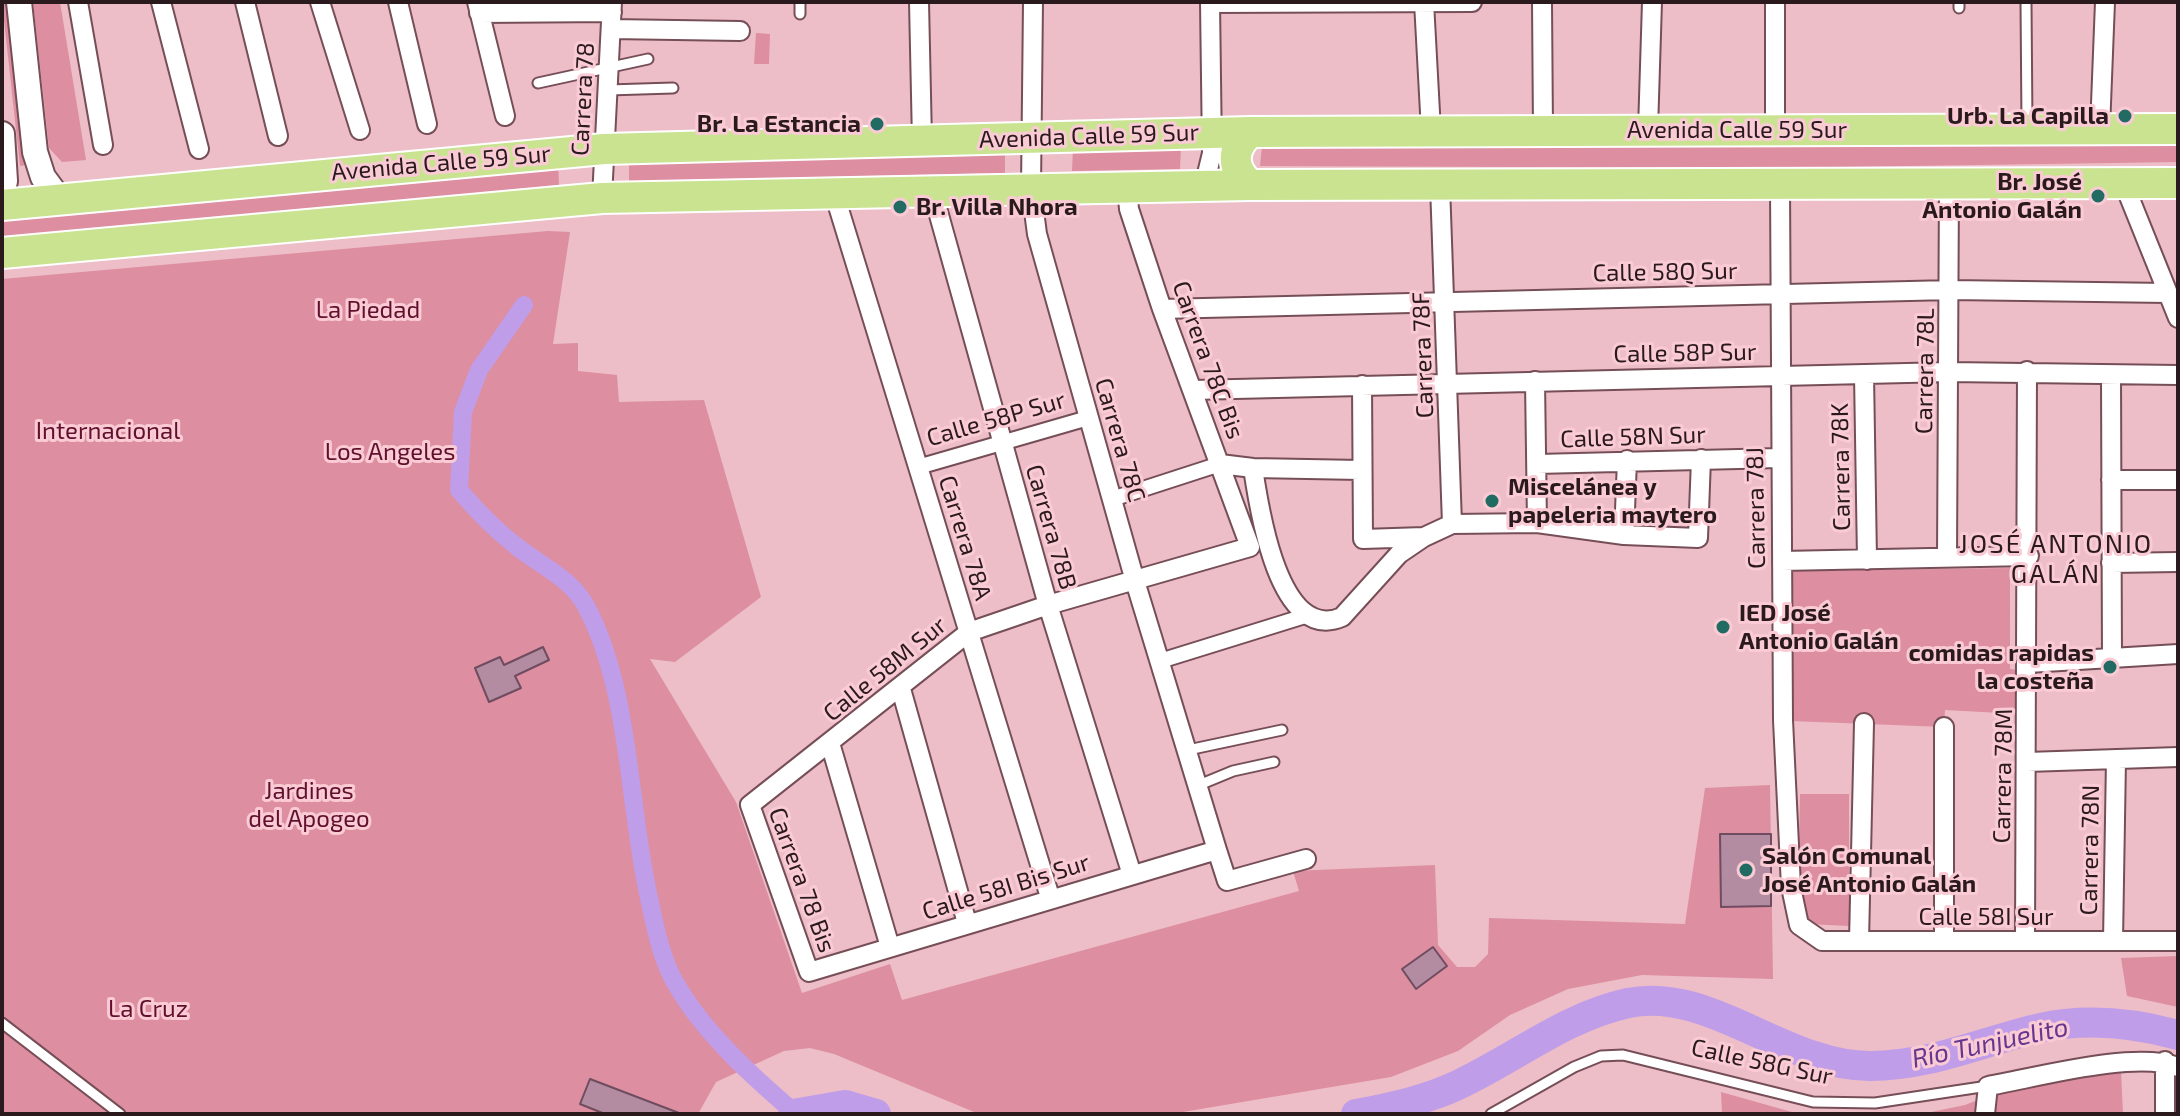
<!DOCTYPE html>
<meta charset="utf-8">
<style>
body{margin:0}
#map{position:relative;width:2180px;height:1116px;overflow:hidden;background:#edbec7;font-family:"Exo 2",sans-serif}
canvas{display:block}
.frame{position:absolute;inset:0;border:4px solid #2a191d;pointer-events:none}
</style>
<div id="map">
<canvas width="2180" height="1116"></canvas>
<div class="frame"></div>
</div>
<script>
const ctx = document.querySelector('canvas').getContext('2d');
ctx.lineJoin = 'round';
function paint(path, color) {
  ctx.fillStyle = color;
  ctx.fill(path, 'evenodd');
}
function strokePath(path, color, width, dash) {
  ctx.strokeStyle = color;
  ctx.lineWidth = width;
  ctx.lineCap = dash ? 'butt' : 'round';
  ctx.setLineDash(dash || []);
  ctx.stroke(path);
}
function label(font, color, halo, rows, align = 'center') {
  ctx.font = font + ' "Exo 2",sans-serif';
  ctx.lineWidth = 6;
  ctx.setLineDash([]);
  ctx.textBaseline = 'middle';
  ctx.strokeStyle = halo;
  ctx.fillStyle = color;
  for (const [text, x, y, turn = 0] of rows) {
    ctx.save();
    ctx.translate(x, y);
    ctx.rotate((+turn || 0) * Math.PI / 180);
    ctx.textAlign = isNaN(turn) ? turn : align;
    if (halo) ctx.strokeText(text, 0, 0);
    ctx.fillText(text, 0, 0);
    ctx.restore();
  }
}
paint(new Path2D(`
 M2,2H8L26,165L20,166Z
 M33,2H60L86,160L62,162L49,148Z
 M756,33L770,34L769,64H754Z
 M2178,141V162L1774,168L1260,166L1262,146Z
 M1181,147L1180,169L1072,171L1073,148Z
 M1005,148V173L629,181V161Z
 M558,162L559,185L2,239V219Z
 M548,231L570,232L553,344L578,343V371L617,375L619,402L704,400L761,597L675,662L650,659L736,802L802,993L890,964L902,1000L1299,891L1293,871L1435,865L1438,945L1457,967H1475L1488,954L1489,918L1685,924L1705,788L1770,785L1773,979L1642,975L1568,989L1510,1015L1458,1051L1391,1077L1171,1114H979L834,1054L810,1048L784,1051L716,1082L698,1114H2V279Z
 M2010,568V669L2019,670V714L1945,710L1944,727L1791,721L1793,571Z
 M1800,794H1849V926L1807,924L1798,906Z
 M2178,956V1007L2127,996L2121,958Z
 M2121,1071L2123,1114H1922L1965,1105L2006,1089Z
 M1721,1092L1799,1114H1722Z`), '#dd8ea0');
strokePath(new Path2D(`
 M524,305L479,370L463,412L459,490C476,510 493,528 515,545C540,566 571,577 587,608C631,693 628,805 649,898C655,926 661,959 676,984C704,1033 753,1077 795,1113`), '#c09de8', 18);
strokePath(new Path2D(`
 M793,1114L845,1105L876,1114
 M1356,1114C1392,1107 1427,1100 1460,1084C1517,1057 1565,1017 1628,1003C1710,986 1784,1066 1870,1066C1931,1066 1983,1041 2040,1028C2086,1018 2134,1023 2178,1035`), '#c09de8', 30);
const building = new Path2D(`
 M543,647L549,660L515,676L521,688L489,702L475,668L500,657L504,665Z
 M1720,834H1771V906L1721,907Z
 M1433,947L1447,966L1416,989L1402,969Z
 M590,1079L679,1113V1114H605L580,1104Z`);
paint(building, '#b38ca1');
strokePath(building, '#6f4c60', 2);
const service = new Path2D(`
 M800,2V14
 M2026,2L2027,125
 M1959,8V2
 M538,83L648,59
 M608,90L673,88
 M1188,750L1282,730
 M1199,785L1233,771L1274,762
 M2,1023L120,1114
 M1491,1114L1574,1067L1601,1056L1623,1055L1813,1102L1875,1103L1988,1086`);
const pedestrian = new Path2D(`
 M918,467L1088,418
 M1112,499L1220,464
 M1160,661L1305,616`);
const minor = new Path2D(`
 M78,2L103,145
 M161,2L199,149
 M245,2L278,136
 M320,2L360,130
 M398,2L427,124
 M477,2L505,116
 M919,2L922,141
 M1033,2L1031,188L1037,234L1135,581L1217,850L1227,881L1306,859
 M1424,2L1431,131
 M1542,2L1543,131
 M1210,3L1472,2
 M479,13L612,12
 M611,29L740,31
 M1775,129V2
 M2100,129L2105,2
 M1648,130L1652,2
 M2124,184L2178,318
 M1440,185L1452,524
 M1780,185L1783,720L1791,887L1799,925L1822,941H2178
 M1204,186L1212,153L1210,2
 M1127,187L1129,209L1162,309L1250,547L1048,605L969,632L750,805L809,972L1217,850
 M932,190L1048,605L1132,875
 M834,193L1050,897
 M602,198L612,2
 M1162,309L1951,290L2168,293
 M1864,374L1867,560
 M2111,376L2112,660
 M1535,381L1537,523
 M1362,385L1363,539L1424,537L1452,524L1537,523L1624,535L1698,538L1701,459
 M1193,390L1949,372L2178,375
 M1220,464L1253,468L1361,470
 M1537,464L1779,458
 M1253,468C1259,509 1279,644 1342,617L1399,554L1424,537
 M2111,480H2178
 M1624,535L1627,460
 M1947,557L1949,186
 M1782,561L2029,556
 M2111,563L2178,562
 M2028,663L2178,654
 M901,689L967,923
 M830,743L890,947
 M2027,762L2178,757
 M1859,941L1864,723
 M1944,941V727
 M2025,941L2027,371
 M2113,941L2116,759
 M2165,1061V1114
 M1985,1114L1988,1086C2035,1078 2135,1050 2178,1067`);
const tertiary = new Path2D(`
 M19,2L35,152L43,177L60,200
 M2,134L5,181L2,195`);
const primary = new Path2D(`
 M1250,185C1231,168 1231,149 1250,132
 M2,205L604,149L1250,132L2178,129
 M2,253L602,198L1250,185L2178,183`);
strokePath(service, '#764e57', 13);
strokePath(pedestrian, '#764e57', 18);
strokePath(minor, '#764e57', 22);
strokePath(tertiary, '#764e57', 28);
strokePath(primary, '#fff', 34);
strokePath(service, '#fff', 9);
strokePath(pedestrian, '#fff', 14);
strokePath(minor, '#fff', 18);
strokePath(tertiary, '#fff', 24);
strokePath(primary, '#cae391', 30);
for (const [x, y, r, color] of [
 [2125,116,8,"#226b63"],
 [877,124,8,"#226b63"],
 [2098,196,8,"#226b63"],
 [900,207,8,"#226b63"],
 [1492,501,8,"#226b63"],
 [1723,627,8,"#226b63"],
 [2110,667,8,"#226b63"],
 [1746,870,8,"#226b63"]
]) {
  const dot = new Path2D();
  dot.arc(x, y, r, 0, 2 * Math.PI);
  ctx.fillStyle = color;
  ctx.fill(dot);
  strokePath(dot, '#facbd4', 3);
}
label('24px', '#2a191d', '#facbd4', [
 ["Carrera 78",583,99,-87],
 ["Avenida Calle 59 Sur",1737,130],
 ["Avenida Calle 59 Sur",1089,136,-2],
 ["Avenida Calle 59 Sur",441,163,-5],
 ["Calle 58Q Sur",1665,272,-1],
 ["Calle 58P Sur",1685,353,-1],
 ["Carrera 78F",1423,355,-92],
 ["Carrera 78C Bis",1208,360,70],
 ["Carrera 78L",1925,371,-89],
 ["Calle 58P Sur",996,419,-16],
 ["Calle 58N Sur",1633,437,-2],
 ["Carrera 78C",1120,440,74],
 ["Carrera 78K",1841,467,-91],
 ["Carrera 78J",1756,508,-91],
 ["Carrera 78B",1051,527,74],
 ["Carrera 78A",965,538,73],
 ["Calle 58M Sur",885,669,-39],
 ["Carrera 78M",2003,776,-89],
 ["Carrera 78N",2090,850,-89],
 ["Carrera 78 Bis",802,880,70],
 ["Calle 58I Bis Sur",1006,887,-17],
 ["Calle 58I Sur",1986,917],
 ["Calle 58G Sur",1762,1062,12]
]);
label('bold 24px', '#2a191d', '#facbd4', [
 ["Urb. La Capilla",2109,116],
 ["Br. La Estancia",861,124],
 ["Br. José",2082,182],
 ["Antonio Galán",2082,210],
 ["Br. Villa Nhora",916,207,"left"],
 ["Miscelánea y",1508,487,"left"],
 ["papeleria maytero",1508,515,"left"],
 ["IED José",1739,613,"left"],
 ["Antonio Galán",1739,641,"left"],
 ["comidas rapidas",2094,653],
 ["la costeña",2094,681],
 ["Salón Comunal",1762,856,"left"],
 ["José Antonio Galán",1762,884,"left"]
], 'right');
label('24px', '#60102d', '#facbd4', [
 ["La Piedad",368,310],
 ["Internacional",108,431],
 ["Los Angeles",390,452],
 ["Jardines",309,791],
 ["del Apogeo",309,819],
 ["La Cruz",148,1009]
]);
ctx.letterSpacing = '2px';
label('26px', '#2a191d', '#facbd4', [
 ["JOSÉ ANTONIO",2056,544],
 ["GALÁN",2056,574]
]);
ctx.letterSpacing = '0px';
label('italic 26px', '#65378e', '#facbd4', [
 ["Río Tunjuelito",1990,1043,-12]
]);
</script>
